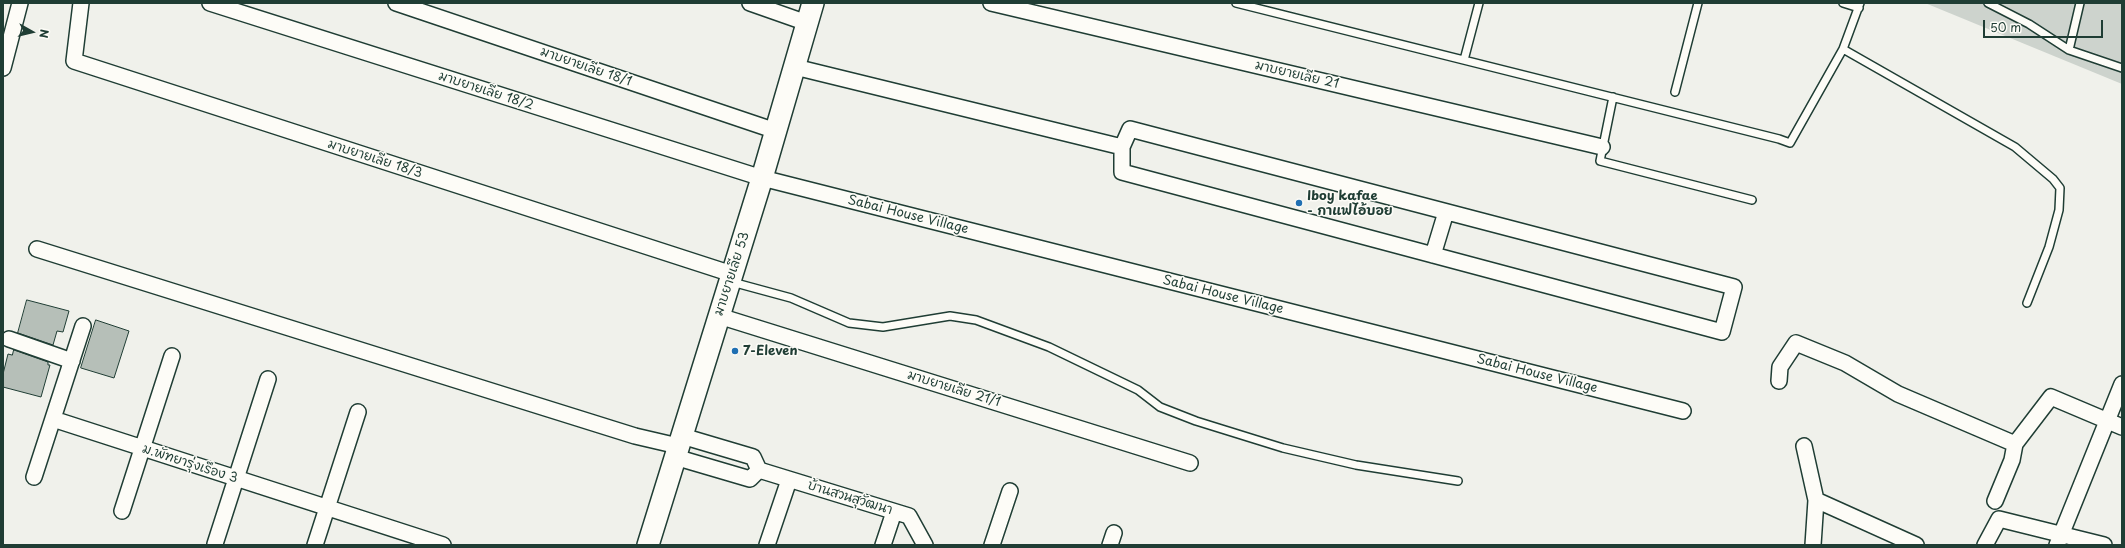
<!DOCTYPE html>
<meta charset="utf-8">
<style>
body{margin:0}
#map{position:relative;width:2125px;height:548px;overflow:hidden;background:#f0f1eb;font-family:"Playpen Sans",sans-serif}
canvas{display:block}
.frame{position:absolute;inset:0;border:4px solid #1f3d34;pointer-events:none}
.north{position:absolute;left:12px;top:12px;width:40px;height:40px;-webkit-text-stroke:3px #fdfcf7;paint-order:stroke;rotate:98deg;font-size:11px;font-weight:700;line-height:16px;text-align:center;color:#1f3d34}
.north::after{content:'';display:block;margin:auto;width:14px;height:18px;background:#1f3d34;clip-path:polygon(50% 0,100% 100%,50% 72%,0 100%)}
.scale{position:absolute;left:1983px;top:20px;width:120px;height:18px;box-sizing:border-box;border:2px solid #1f3d34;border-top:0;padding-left:5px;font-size:12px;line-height:14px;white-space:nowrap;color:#1f3d34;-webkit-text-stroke:3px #fdfcf7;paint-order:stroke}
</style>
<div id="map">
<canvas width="2125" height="548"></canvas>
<div class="frame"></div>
<div class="north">N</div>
<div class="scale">50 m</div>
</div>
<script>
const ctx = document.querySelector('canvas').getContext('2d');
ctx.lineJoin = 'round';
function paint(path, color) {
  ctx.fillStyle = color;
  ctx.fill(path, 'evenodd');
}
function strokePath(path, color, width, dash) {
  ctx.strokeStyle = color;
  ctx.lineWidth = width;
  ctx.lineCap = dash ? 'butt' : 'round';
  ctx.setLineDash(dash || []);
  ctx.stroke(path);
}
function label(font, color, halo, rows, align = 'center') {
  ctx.font = font + ' "Playpen Sans","Playpen Sans Thai",sans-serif';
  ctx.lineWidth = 3;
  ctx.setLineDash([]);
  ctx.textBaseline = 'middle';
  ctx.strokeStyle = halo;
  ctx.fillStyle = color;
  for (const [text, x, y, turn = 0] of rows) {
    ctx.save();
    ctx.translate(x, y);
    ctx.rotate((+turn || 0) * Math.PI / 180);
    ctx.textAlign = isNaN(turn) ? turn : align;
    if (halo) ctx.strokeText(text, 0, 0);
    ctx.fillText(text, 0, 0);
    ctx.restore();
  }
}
paint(new Path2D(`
 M1925,3H2122V84Z`), '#cdd3cd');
const building = new Path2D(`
 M27,300L69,311L63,332L57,331L53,345L18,333Z
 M96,320L129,331L114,378L81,368Z
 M14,350L48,362V365H50L41,397L3,387V374L8,354L12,355Z`);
paint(building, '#b6bfb8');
strokePath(building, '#1f3d34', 1);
const lane = new Path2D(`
 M1236,3L1779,139L1790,143L1843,49L1860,3
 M1843,3L1859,8
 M1988,3L2029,24L2069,50L2122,68
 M1843,49L2015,147L2053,179L2060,188L2059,210L2049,247L2027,303
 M2069,50L2080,3
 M1464,60L1479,3
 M1675,92L1698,3
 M1613,97L1600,161L1752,200
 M732,282L791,298L849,323L883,327L950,316L976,320L1049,347L1138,390L1160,407L1196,421L1283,448L1356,465L1458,481`);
const street = new Path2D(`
 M81,3L74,61L732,274
 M210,3L762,178L1683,411
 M396,3L776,131
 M750,3L807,23
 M991,3L1602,147
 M795,67L1122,147
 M3,68L20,3
 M1130,129L1734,287L1722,332L1122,172V147Z
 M37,249L635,436L678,446
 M1433,255L1446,212
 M719,316L1190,463
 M9,339L72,361
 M1779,381L1780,367L1796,343L1845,363L1898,394L2015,444
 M53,419L443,545
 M682,436L753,457L759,470L909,516L925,545
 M1804,446L1816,500L1813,545
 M675,457L750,479L759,470
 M34,477L83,326
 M1816,500L1916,545
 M1995,501L2012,460L2015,444L2051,397L2122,427
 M122,511L172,356
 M215,544L268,379
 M315,545L358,412
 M767,545L789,480
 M883,545L894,512
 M992,545L1010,491
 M1110,545L1114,533
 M1985,545L1999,519L2104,545
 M2057,545L2122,384`);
const secondary = new Path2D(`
 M648,545L762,178L813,3`);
strokePath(lane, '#1f3d34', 10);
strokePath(street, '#1f3d34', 18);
strokePath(secondary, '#1f3d34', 24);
strokePath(lane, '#fdfcf7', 7);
strokePath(street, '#fdfcf7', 15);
strokePath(secondary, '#fdfcf7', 21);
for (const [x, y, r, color] of [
 [1299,203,4,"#1f6fb2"],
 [735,351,4,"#1f6fb2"]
]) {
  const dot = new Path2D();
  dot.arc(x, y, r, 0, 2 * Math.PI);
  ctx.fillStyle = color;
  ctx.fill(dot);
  strokePath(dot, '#fdfcf7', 1.5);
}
label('13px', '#1f3d34', '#fdfcf7', [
 ["มาบยายเลีย 18/1",586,67,19],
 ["มาบยายเลีย 21",1297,75,13],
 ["มาบยายเลีย 18/2",486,91,18],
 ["มาบยายเลีย 18/3",375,159,18],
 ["Sabai House Village",908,215,14],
 ["มาบยายเลีย 53",732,274,-72],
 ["Sabai House Village",1223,295,14],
 ["Sabai House Village",1537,374,14],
 ["มาบยายเลีย 21/1",954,389,17],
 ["ม.พัทยารุ่งเรือง 3",190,464,18],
 ["บ้านสวนสุวัฒนา",850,498,17]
]);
label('bold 13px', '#1f3d34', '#fdfcf7', [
 ["Iboy kafae",1307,196],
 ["- กาแฟไอ้บอย",1307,211],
 ["7-Eleven",743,351]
], 'left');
</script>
